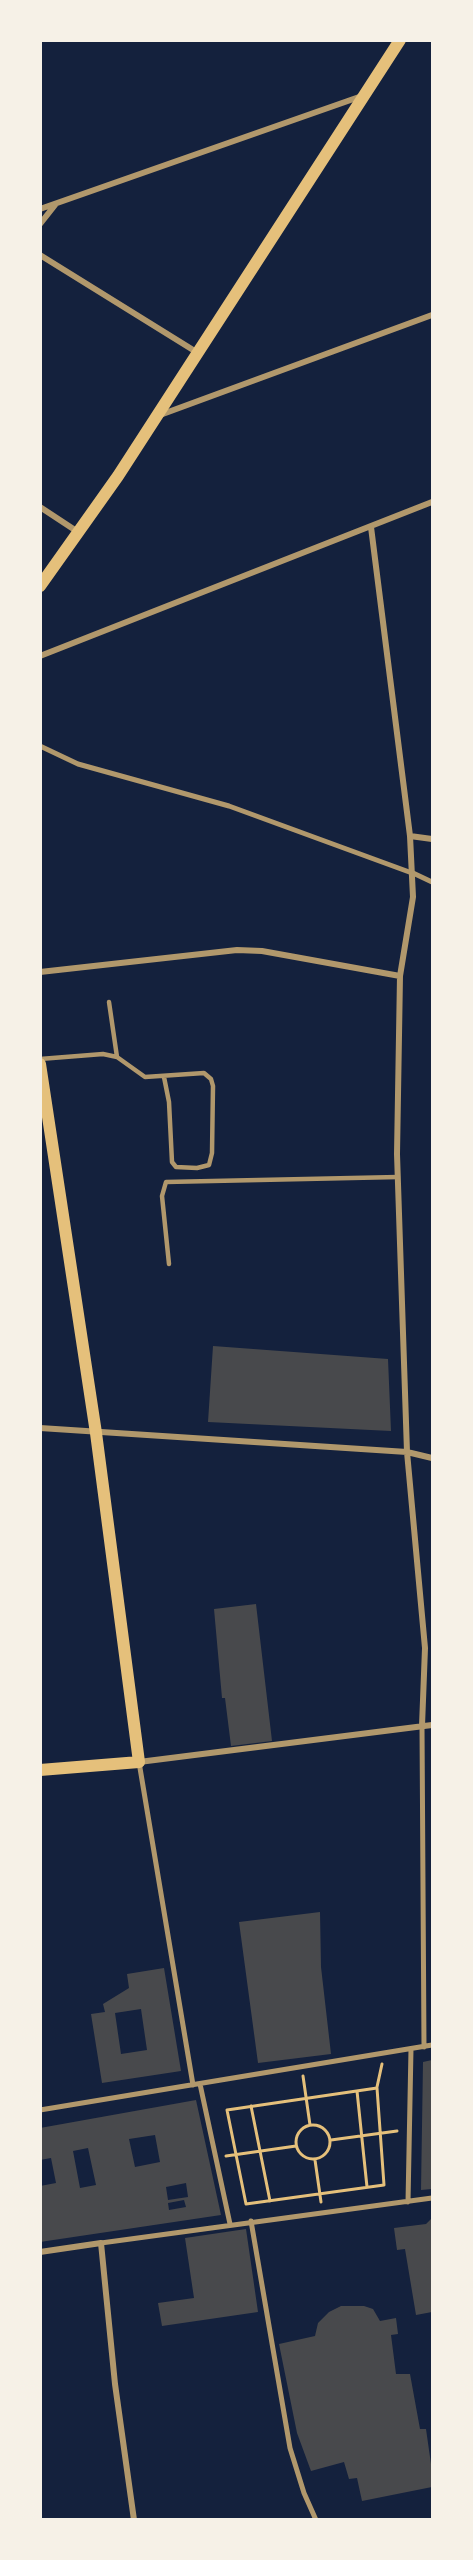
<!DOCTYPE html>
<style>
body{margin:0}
#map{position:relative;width:473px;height:2560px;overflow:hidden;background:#14213d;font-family:"Fira Sans Condensed",sans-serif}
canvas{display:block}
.frame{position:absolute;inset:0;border:42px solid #f6f1e7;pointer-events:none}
</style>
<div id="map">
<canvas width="473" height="2560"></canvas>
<div class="frame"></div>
</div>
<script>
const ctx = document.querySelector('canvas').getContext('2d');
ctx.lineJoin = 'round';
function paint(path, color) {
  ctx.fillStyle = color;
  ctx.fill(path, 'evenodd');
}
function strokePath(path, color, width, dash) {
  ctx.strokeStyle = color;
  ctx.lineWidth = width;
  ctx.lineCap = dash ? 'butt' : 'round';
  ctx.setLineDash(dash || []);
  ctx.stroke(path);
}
paint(new Path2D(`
 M213,1346L388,1359L391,1431L208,1422Z
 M256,1604L272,1741L231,1746L225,1698H222L214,1609Z
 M320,1912L321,1967L331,2054L258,2063L239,1922Z
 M164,1968L181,2071L102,2083L91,2014L105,2012L103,2004L129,1988L127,1974ZM141,2009L147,2050L121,2054L115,2013Z
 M432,2060V2189L421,2190L423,2062Z
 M196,2100L221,2215L40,2242V2186L56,2183L51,2158L40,2160V2128ZM155,2135L160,2162L135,2167L129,2139ZM88,2148L96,2185L80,2188L73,2151ZM186,2183L188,2197L168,2200L166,2187ZM184,2200L186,2207L169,2210L168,2203Z
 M432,2218V2294H431L432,2312L416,2315L405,2249L397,2250L394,2228L426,2224Z
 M246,2229L258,2312L162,2326L158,2303L194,2298L185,2238Z
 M341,2306H364L373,2309L380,2321L396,2318L398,2334L391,2335L396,2374H410L420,2429H426L432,2471V2487L362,2501L357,2478L349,2479L344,2462L311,2471L297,2433L279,2344L315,2336L318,2323L329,2312Z`), '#48494c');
strokePath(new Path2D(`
 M303,2076L310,2125
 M377,2087L382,2064
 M377,2088L384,2185L246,2204L227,2110Z
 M357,2091L367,2187
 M251,2106L270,2201
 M296 2142a17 17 0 1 1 34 0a17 17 0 1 1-34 0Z
 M331,2140L397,2131
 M226,2156L296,2146
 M315,2160L321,2202`), '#e5c07b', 3);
strokePath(new Path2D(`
 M109,1002L117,1057
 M40,1059L103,1054L117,1057L145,1077L204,1073L211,1079L213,1086L212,1153L209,1165L197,1168L176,1167L172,1162L169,1102L164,1077
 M169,1264L162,1196L166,1182L398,1177`), '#b1986c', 4.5);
strokePath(new Path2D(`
 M40,746L78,764L229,806L412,873
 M413,873L432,882
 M422,1726L424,2047
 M139,1762L193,2085
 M200,2084L230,2224
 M40,2110L432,2045
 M408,2202L411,2049
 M251,2221L290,2448L304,2493L316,2520
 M101,2243L432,2198`), '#b1986c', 5);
strokePath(new Path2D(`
 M40,209L362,96
 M40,224L55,205
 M40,255L198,353
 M160,415L432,315
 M40,507L78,532
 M371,527L410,836L413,897L400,976L397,1154L407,1452L425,1648L422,1726
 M40,656L432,502
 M410,836L432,839
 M40,972L237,950L262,951L400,976
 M40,1428L407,1452L432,1458
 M139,1762L432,1725
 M40,2252L101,2243L115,2384L134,2520`), '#b1986c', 6);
strokePath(new Path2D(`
 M40,586L118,476L400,40
 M40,1064L96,1433L139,1762L40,1770`), '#e5c07b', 12);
</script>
